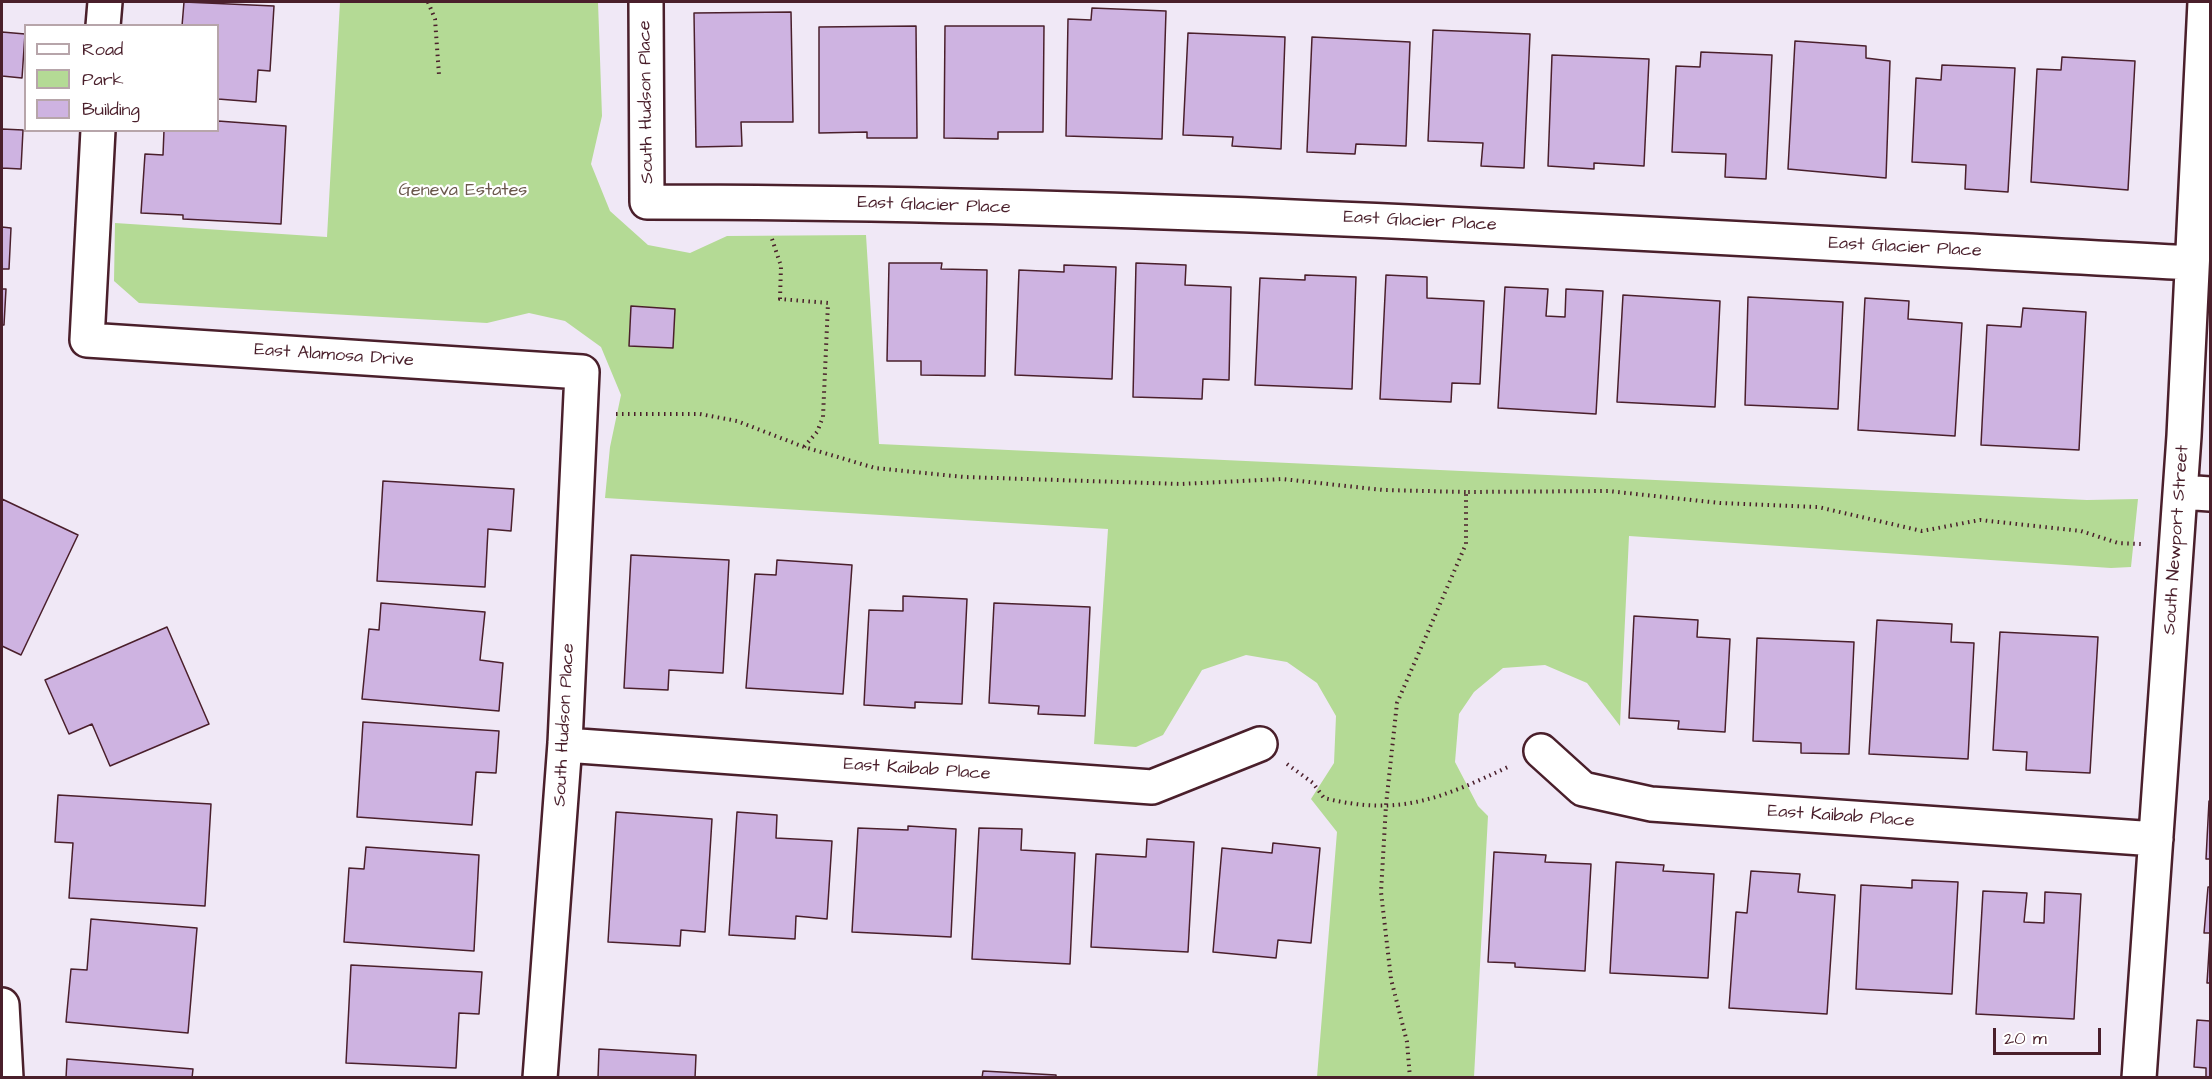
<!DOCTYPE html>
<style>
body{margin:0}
#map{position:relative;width:2212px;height:1079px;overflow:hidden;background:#f0e8f6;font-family:"Architects Daughter",sans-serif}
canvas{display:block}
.frame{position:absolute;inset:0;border:3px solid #4a1f2b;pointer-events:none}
.legend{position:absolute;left:24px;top:24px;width:195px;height:108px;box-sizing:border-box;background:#fff;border:2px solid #b7a5aa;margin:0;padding:8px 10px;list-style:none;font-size:18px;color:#4a1f2b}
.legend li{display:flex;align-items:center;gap:12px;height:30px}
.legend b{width:30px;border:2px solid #b7a5aa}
.scale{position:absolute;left:1993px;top:1028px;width:108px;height:27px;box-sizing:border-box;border:3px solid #4a1f2b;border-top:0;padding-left:8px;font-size:18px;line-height:21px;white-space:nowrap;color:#4a1f2b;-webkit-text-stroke:4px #fff;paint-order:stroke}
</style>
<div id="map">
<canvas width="2212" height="1079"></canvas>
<div class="frame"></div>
<ul class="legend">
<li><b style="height:8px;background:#fff"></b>Road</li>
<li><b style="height:16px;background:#b4da95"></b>Park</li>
<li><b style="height:16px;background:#ceb3e1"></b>Building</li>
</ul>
<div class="scale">20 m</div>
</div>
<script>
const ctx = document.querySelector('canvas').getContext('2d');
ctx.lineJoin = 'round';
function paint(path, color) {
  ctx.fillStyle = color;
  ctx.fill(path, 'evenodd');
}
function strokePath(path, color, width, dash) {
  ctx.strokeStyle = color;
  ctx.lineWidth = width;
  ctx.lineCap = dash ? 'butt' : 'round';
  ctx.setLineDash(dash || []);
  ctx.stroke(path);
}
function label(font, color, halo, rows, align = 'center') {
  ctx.font = font + ' "Architects Daughter",sans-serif';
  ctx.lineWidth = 4.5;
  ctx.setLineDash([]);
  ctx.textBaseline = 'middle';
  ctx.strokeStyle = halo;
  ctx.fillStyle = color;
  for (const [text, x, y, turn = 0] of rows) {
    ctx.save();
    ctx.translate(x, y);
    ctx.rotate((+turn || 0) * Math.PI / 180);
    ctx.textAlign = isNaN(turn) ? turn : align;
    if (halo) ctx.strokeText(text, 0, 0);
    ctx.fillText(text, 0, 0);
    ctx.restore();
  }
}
paint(new Path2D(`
 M340,2H598L602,116L591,164L610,211L648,245L690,253L727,236L866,235L879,444L2087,500L2138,499L2131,567L2111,568L1629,536L1620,726L1587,683L1545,665L1503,668L1474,692L1459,714L1455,762L1478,806L1488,816L1474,1077H1317L1337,832L1311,799L1334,763L1336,716L1317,683L1287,662L1246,655L1202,670L1163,735L1136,747L1094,744L1108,529L605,498L610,447L621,395L601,347L565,321L529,313L487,323L139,303L114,281L115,223L327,237Z`), '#b4da95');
const building = new Path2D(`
 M184,2L274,6L270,71L258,70L256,102L218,99V26H182Z
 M1092,8L1166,11L1162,139L1066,136L1068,19L1091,20Z
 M791,12L793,122H741L742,146L696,147L694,13Z
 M916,26L917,138H867V132L819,133V27Z
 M945,26H1044L1043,132H998V139L944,138Z
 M1433,30L1530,34L1524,168L1481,166L1483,143L1428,141Z
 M2,32L25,34L22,78L2,76Z
 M1188,33L1285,37L1281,149L1232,146L1233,137L1183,135Z
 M1312,37L1410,42L1406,146L1356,144L1355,154L1307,152Z
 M1795,41L1866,46V58L1890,61L1886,178L1788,169Z
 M1701,52L1772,55L1766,179L1725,177L1726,154L1672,152L1676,66L1700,67Z
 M1552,55L1649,59L1644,166L1594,163V169L1548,166Z
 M2062,57L2135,61L2128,190L2031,182L2037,69L2061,70Z
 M1942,65L2015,68L2008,192L1965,189L1966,165L1912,162L1916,78L1941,80Z
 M218,121L286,126L281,224L183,219V215L141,213L145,154L163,155L164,130H218Z
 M2,129L23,130L21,169L2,168V171Z
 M2,227L11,228L9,269H2Z
 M889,263H942L941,269L987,270L985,376L921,375V361H887Z
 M1136,263L1186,265L1185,285L1231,287L1229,380L1203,379L1202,399L1133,397Z
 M1064,265L1116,267L1112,379L1015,375L1019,270L1064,272Z
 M1305,275L1356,277L1352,389L1255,385L1260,278L1305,280Z
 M1386,275L1427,277V298L1484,301L1480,384L1452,383L1451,402L1380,399Z
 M1505,287L1548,289L1546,316L1565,317L1566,289L1603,291L1596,414L1498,408Z
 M2,289H6L4,325H2Z
 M1623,295L1720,301L1715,407L1617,402Z
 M1748,297L1843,302L1838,409L1745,405Z
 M1865,298L1909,301L1908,319L1962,323L1955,436L1858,430Z
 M631,306L675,309L673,348L629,346Z
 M2023,308L2086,312L2079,450L1981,445L1987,325L2021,327Z
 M383,481L514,489L511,531L488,529L485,587L377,581Z
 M2,499L78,535L21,655L2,646Z
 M631,555L729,560L723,673L669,670L668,690L624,688Z
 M777,560L852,565L843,694L746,688L755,574L776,575Z
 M903,596L967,599L962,704L915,702V708L864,705L869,610L903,611Z
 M381,603L485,612L480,660L503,663L499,711L362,699L369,629L379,630Z
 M994,603L1090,607L1085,716L1038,714L1039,706L989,703Z
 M1634,616L1698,620L1697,637L1730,639L1725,732L1678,729L1679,721L1629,718Z
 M1877,620L1952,624L1951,642L1974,643L1968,759L1869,754Z
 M167,627L209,724L110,766L92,724L69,734L45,680Z
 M2000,632L2098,637L2090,773L2026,770L2027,752L1993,750Z
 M1757,638L1854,642L1849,754L1801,753V743L1753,741Z
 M363,722L499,731L496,773L476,772L472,825L357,817Z
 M58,795L211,804L205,906L69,898L73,843L55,842Z
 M2209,801H2210V859H2206Z
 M616,812L712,819L705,932L681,930L680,946L608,942Z
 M737,812L777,815L776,838L832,841L827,919L796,916L795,939L729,935Z
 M908,826L956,829L951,937L852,932L858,828L908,830Z
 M979,828L1022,829L1021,850L1075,853L1070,964L972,959Z
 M1147,839L1194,842L1188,952L1091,947L1096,854L1146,857Z
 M1273,843L1320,848L1311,943L1278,940L1276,958L1213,952L1222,848L1272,853Z
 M366,847L479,855L474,951L344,942L349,868L364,869Z
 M1494,852L1546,855L1545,862L1591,864L1585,971L1515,967V963L1488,962Z
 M1616,862L1664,865L1663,871L1714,874L1708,978L1610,973Z
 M1751,871L1800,874L1798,892L1835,895L1827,1014L1729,1008L1736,912L1747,913Z
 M1912,880L1958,882L1952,994L1856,989L1861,885L1912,888Z
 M2208,887H2210V933H2204Z
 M1983,891L2027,893L2024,922L2044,923L2045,892L2081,894L2074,1019L1976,1014Z
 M91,919L197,928L188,1033L66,1022L71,969L87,970Z
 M2210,935V983H2207Z
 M351,965L482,972L479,1014L459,1013L456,1068L346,1063Z
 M2197,1020L2210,1021V1078H2206V1068L2194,1067Z
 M599,1049L696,1055L695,1078H598Z
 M67,1059L193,1069L192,1078H66Z
 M983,1071L1056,1075V1078H982Z`);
paint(building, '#ceb3e1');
strokePath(building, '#4a1f2b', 1.5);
const street = new Path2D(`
 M646,2L647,202C1163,202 1677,236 2191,263
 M103,26L105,2
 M98,130L87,340L582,372L565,743L540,1078
 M2181,492L2210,494
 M565,745L1152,787L1260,744
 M1541,751L1583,789L1651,804L2156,839
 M2,1005L6,1078
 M2139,1078L2184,436L2205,2`);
strokePath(street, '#4a1f2b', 38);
strokePath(new Path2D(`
 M428,2L435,19L439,75
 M772,239L781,266L780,299L828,303L823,417L817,432L804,447
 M616,414H700L737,421L804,447L875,468L964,477L1181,484L1282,479L1383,490L1466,492
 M1287,764L1313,783L1324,798C1400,817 1442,798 1510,766
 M1410,1078L1407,1042L1391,979L1381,892L1386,805L1397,703L1466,544V492L1608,491L1720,503L1818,507L1922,531L1980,520L2081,531L2118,543L2142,544`), '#4a1f2b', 4, [1.5, 4.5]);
strokePath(street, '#fff', 33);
label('18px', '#4a1f2b', '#fff', [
 ["South Hudson Place",647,102,-91],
 ["East Glacier Place",934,206,2],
 ["East Glacier Place",1420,222,3],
 ["East Glacier Place",1905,248,3],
 ["East Alamosa Drive",334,356,4],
 ["South Newport Street",2177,540,-86],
 ["South Hudson Place",565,725,-87],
 ["East Kaibab Place",917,770,4],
 ["East Kaibab Place",1841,817,4]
]);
label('18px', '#6a574b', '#fff', [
 ["Geneva Estates",463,191]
]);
</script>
